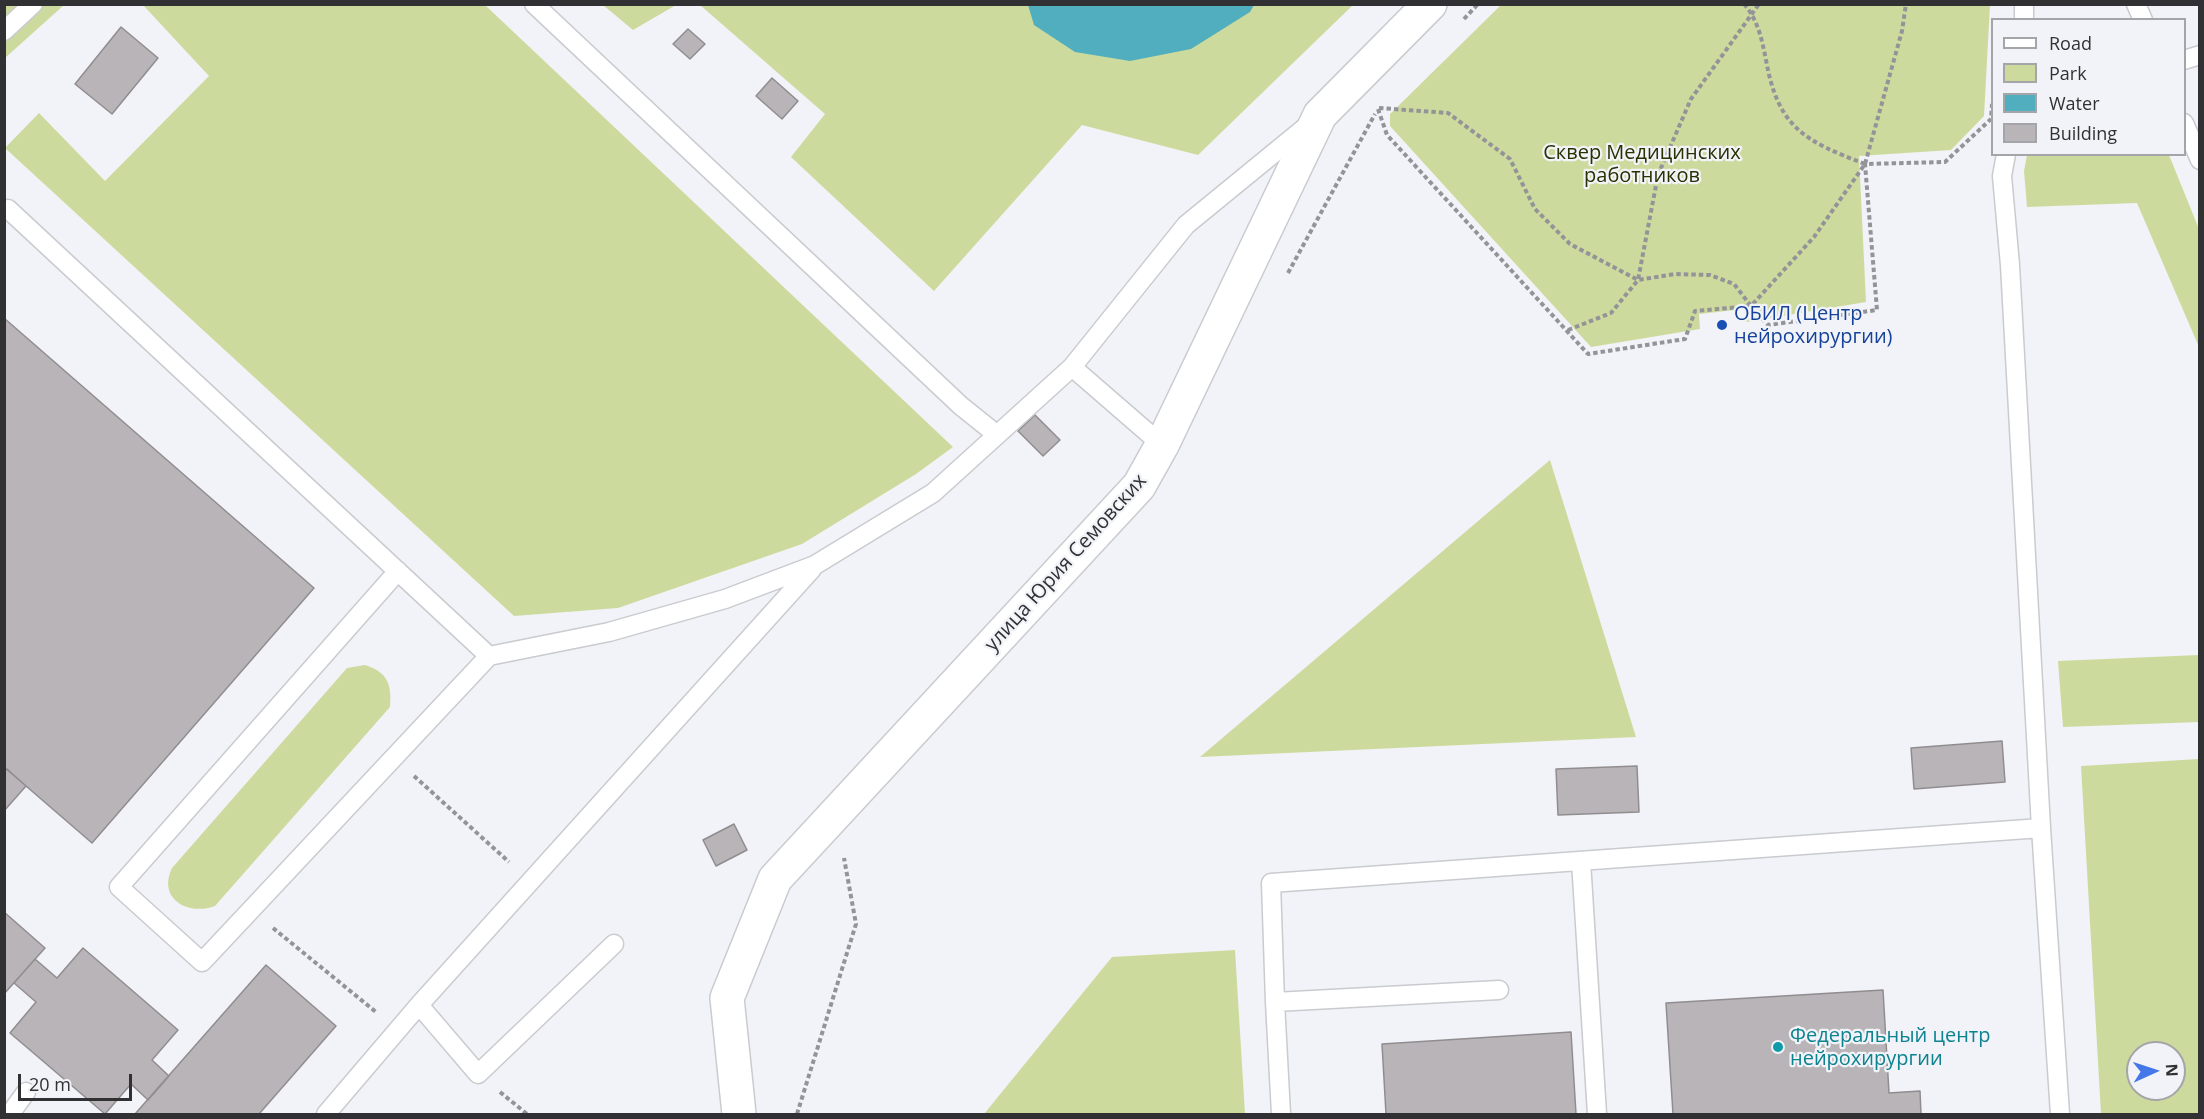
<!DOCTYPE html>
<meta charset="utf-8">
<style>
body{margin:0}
#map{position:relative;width:2204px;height:1119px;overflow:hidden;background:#f1f3f8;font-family:"Open Sans",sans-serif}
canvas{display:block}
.frame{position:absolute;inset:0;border:6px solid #313133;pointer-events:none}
.legend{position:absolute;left:1991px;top:18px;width:195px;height:138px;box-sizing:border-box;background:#f1f3f8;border:2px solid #a4a5a9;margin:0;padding:8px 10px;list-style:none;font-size:18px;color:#313133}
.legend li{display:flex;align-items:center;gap:12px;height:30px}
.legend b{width:30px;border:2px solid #a4a5a9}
.north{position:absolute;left:2126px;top:1041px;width:60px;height:60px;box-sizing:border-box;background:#f1f3f8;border:2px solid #a4a5a9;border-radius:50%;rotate:87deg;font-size:16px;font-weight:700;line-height:24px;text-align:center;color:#313133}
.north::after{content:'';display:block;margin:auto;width:21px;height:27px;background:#4477e8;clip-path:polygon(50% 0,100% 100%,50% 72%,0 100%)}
.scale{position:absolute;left:18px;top:1074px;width:114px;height:27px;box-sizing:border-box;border:3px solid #313133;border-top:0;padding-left:8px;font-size:18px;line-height:21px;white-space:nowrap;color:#313133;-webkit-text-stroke:4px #f1f3f8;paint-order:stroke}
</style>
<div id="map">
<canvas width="2204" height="1119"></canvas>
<div class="frame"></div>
<ul class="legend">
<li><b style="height:8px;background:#fff"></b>Road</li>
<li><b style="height:16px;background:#ccdb9d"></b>Park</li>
<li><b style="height:16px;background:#51aebe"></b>Water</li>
<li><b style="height:16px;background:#b8b4b7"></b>Building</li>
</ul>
<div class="north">N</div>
<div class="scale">20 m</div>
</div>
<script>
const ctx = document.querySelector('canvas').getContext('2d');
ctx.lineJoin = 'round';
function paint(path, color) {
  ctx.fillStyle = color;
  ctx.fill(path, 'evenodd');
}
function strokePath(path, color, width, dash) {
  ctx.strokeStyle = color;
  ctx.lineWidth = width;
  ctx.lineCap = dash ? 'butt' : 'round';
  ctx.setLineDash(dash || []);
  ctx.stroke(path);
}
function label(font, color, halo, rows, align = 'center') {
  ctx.font = font + ' "Open Sans",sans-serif';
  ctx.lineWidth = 4.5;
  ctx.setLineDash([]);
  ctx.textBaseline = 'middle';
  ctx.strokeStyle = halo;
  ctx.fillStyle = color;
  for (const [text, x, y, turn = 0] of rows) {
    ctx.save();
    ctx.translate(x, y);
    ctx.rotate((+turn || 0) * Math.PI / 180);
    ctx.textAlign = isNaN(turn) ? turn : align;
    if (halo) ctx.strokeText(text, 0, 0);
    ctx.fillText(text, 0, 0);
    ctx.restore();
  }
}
paint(new Path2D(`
 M5,5H64L5,58Z
 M143,5H485L953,447L916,474L802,544L618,608L514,616L5,148L39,113L105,181L209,76Z
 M603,5H676L633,30Z
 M700,5H1353L1198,155L1082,125L934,291L791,157L825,114Z
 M1501,5H1990L1984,116L1951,150L1859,156L1866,302L1746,322L1744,309L1699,314L1700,329L1591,347L1390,126V114Z
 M2027,155H2169L2199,229V347L2137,203L2027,207L2024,171Z
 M1550,460L1636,737L1200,757Z
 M2199,655V722L2063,727L2058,661Z
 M365,665C388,672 392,685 390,707L215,906C188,916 157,899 172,868L347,668Z
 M2199,759V1114H2101L2081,766ZM2138,1053H2174V1089H2138Z
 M1235,950L1245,1114H984L1112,957Z`), '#ccdb9d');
paint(new Path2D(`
 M1028,5V4L1254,5L1250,12L1191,49L1130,61L1075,52L1034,25Z`), '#51aebe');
const building = new Path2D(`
 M121,27L158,58L112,114L75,84Z
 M688,29L705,44L690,59L673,44Z
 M772,78L798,101L782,119L756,96Z
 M4,318L314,588L92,843L4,767Z
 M1035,415L1060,440L1043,456L1018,431Z
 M2002,741L2005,782L1914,789L1911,748Z
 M1637,766L1639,812L1558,815L1556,769Z
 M7,769L26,786L4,811V772Z
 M734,824L747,850L716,866L703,840Z
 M4,912L45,948L4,994Z
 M83,948L178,1030L152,1060L169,1076L148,1100L131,1084L105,1114L10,1033L36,1002L14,983L35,959L57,978Z
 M266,965L336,1026L259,1114H135Z
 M1883,990L1889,1093L1920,1091L1921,1114H1673L1666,1003Z
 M1571,1032L1576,1114H1386L1382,1044Z`);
paint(building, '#b8b4b7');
strokePath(building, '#918d8f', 1.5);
const lane = new Path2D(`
 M534,4L961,406L996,434
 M2024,4V20
 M2136,4L2143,20
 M4,31L33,4
 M2184,60L2200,55
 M2184,123L2200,160
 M2006,154L2002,176L2010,265L2041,828L2060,1114
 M8,209L489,656
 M1072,367L1162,445
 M398,571L119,887L202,962L489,656L609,632L725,599L815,565L933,493L1072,367L1186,225L1307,126
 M1581,861L1597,1114
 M1275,1002L1271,883L2041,828
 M419,1005L478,1074L614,944
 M10,1114L26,1092
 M326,1114L419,1005L812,569
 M1281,1114L1275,1002L1499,990`);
const street = new Path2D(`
 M739,1114L727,998L775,879L1139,486L1162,445L1320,115L1430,4`);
strokePath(lane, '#c9cbcf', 21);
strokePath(street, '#c9cbcf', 36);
strokePath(new Path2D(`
 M1744,4C1758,20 1762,40 1766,60C1778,128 1805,141 1865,164
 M1464,19L1478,4
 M1379,108L1448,113L1510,159L1535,209L1570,244L1638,280L1675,274L1710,275L1734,284L1751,306L1814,237L1865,164L1902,31L1906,4
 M1378,109L1387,135L1588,354L1685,339L1695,311L1751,306L1768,325L1877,310L1865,164L1945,162L1991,119L1992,104
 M1288,273L1375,114
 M1568,330L1611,313L1638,280L1658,175L1691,99L1759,4
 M414,776L509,862
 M273,928L376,1012
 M500,1092L527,1114
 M797,1114L856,924L844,858`), '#939498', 4, [4.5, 3]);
strokePath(lane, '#fff', 18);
strokePath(street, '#fff', 33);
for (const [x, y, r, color] of [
 [1722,325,6,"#1a4fb4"],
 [1778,1047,6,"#0f9aa8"]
]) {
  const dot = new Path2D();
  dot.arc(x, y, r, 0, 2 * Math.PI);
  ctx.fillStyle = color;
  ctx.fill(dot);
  strokePath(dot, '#f1f3f8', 2);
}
label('20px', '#283100', '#f1f3f8', [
 ["Сквер Медицинских",1642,153],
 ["работников",1642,176]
]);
label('20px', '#164399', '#f1f3f8', [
 ["ОБИЛ (Центр",1734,314],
 ["нейрохирургии)",1734,337]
], 'left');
label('20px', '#313133', '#f1f3f8', [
 ["улица Юрия Семовских",1066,563,-48]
]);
label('20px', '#0d838f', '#f1f3f8', [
 ["Федеральный центр",1790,1036],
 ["нейрохирургии",1790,1059]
], 'left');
</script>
